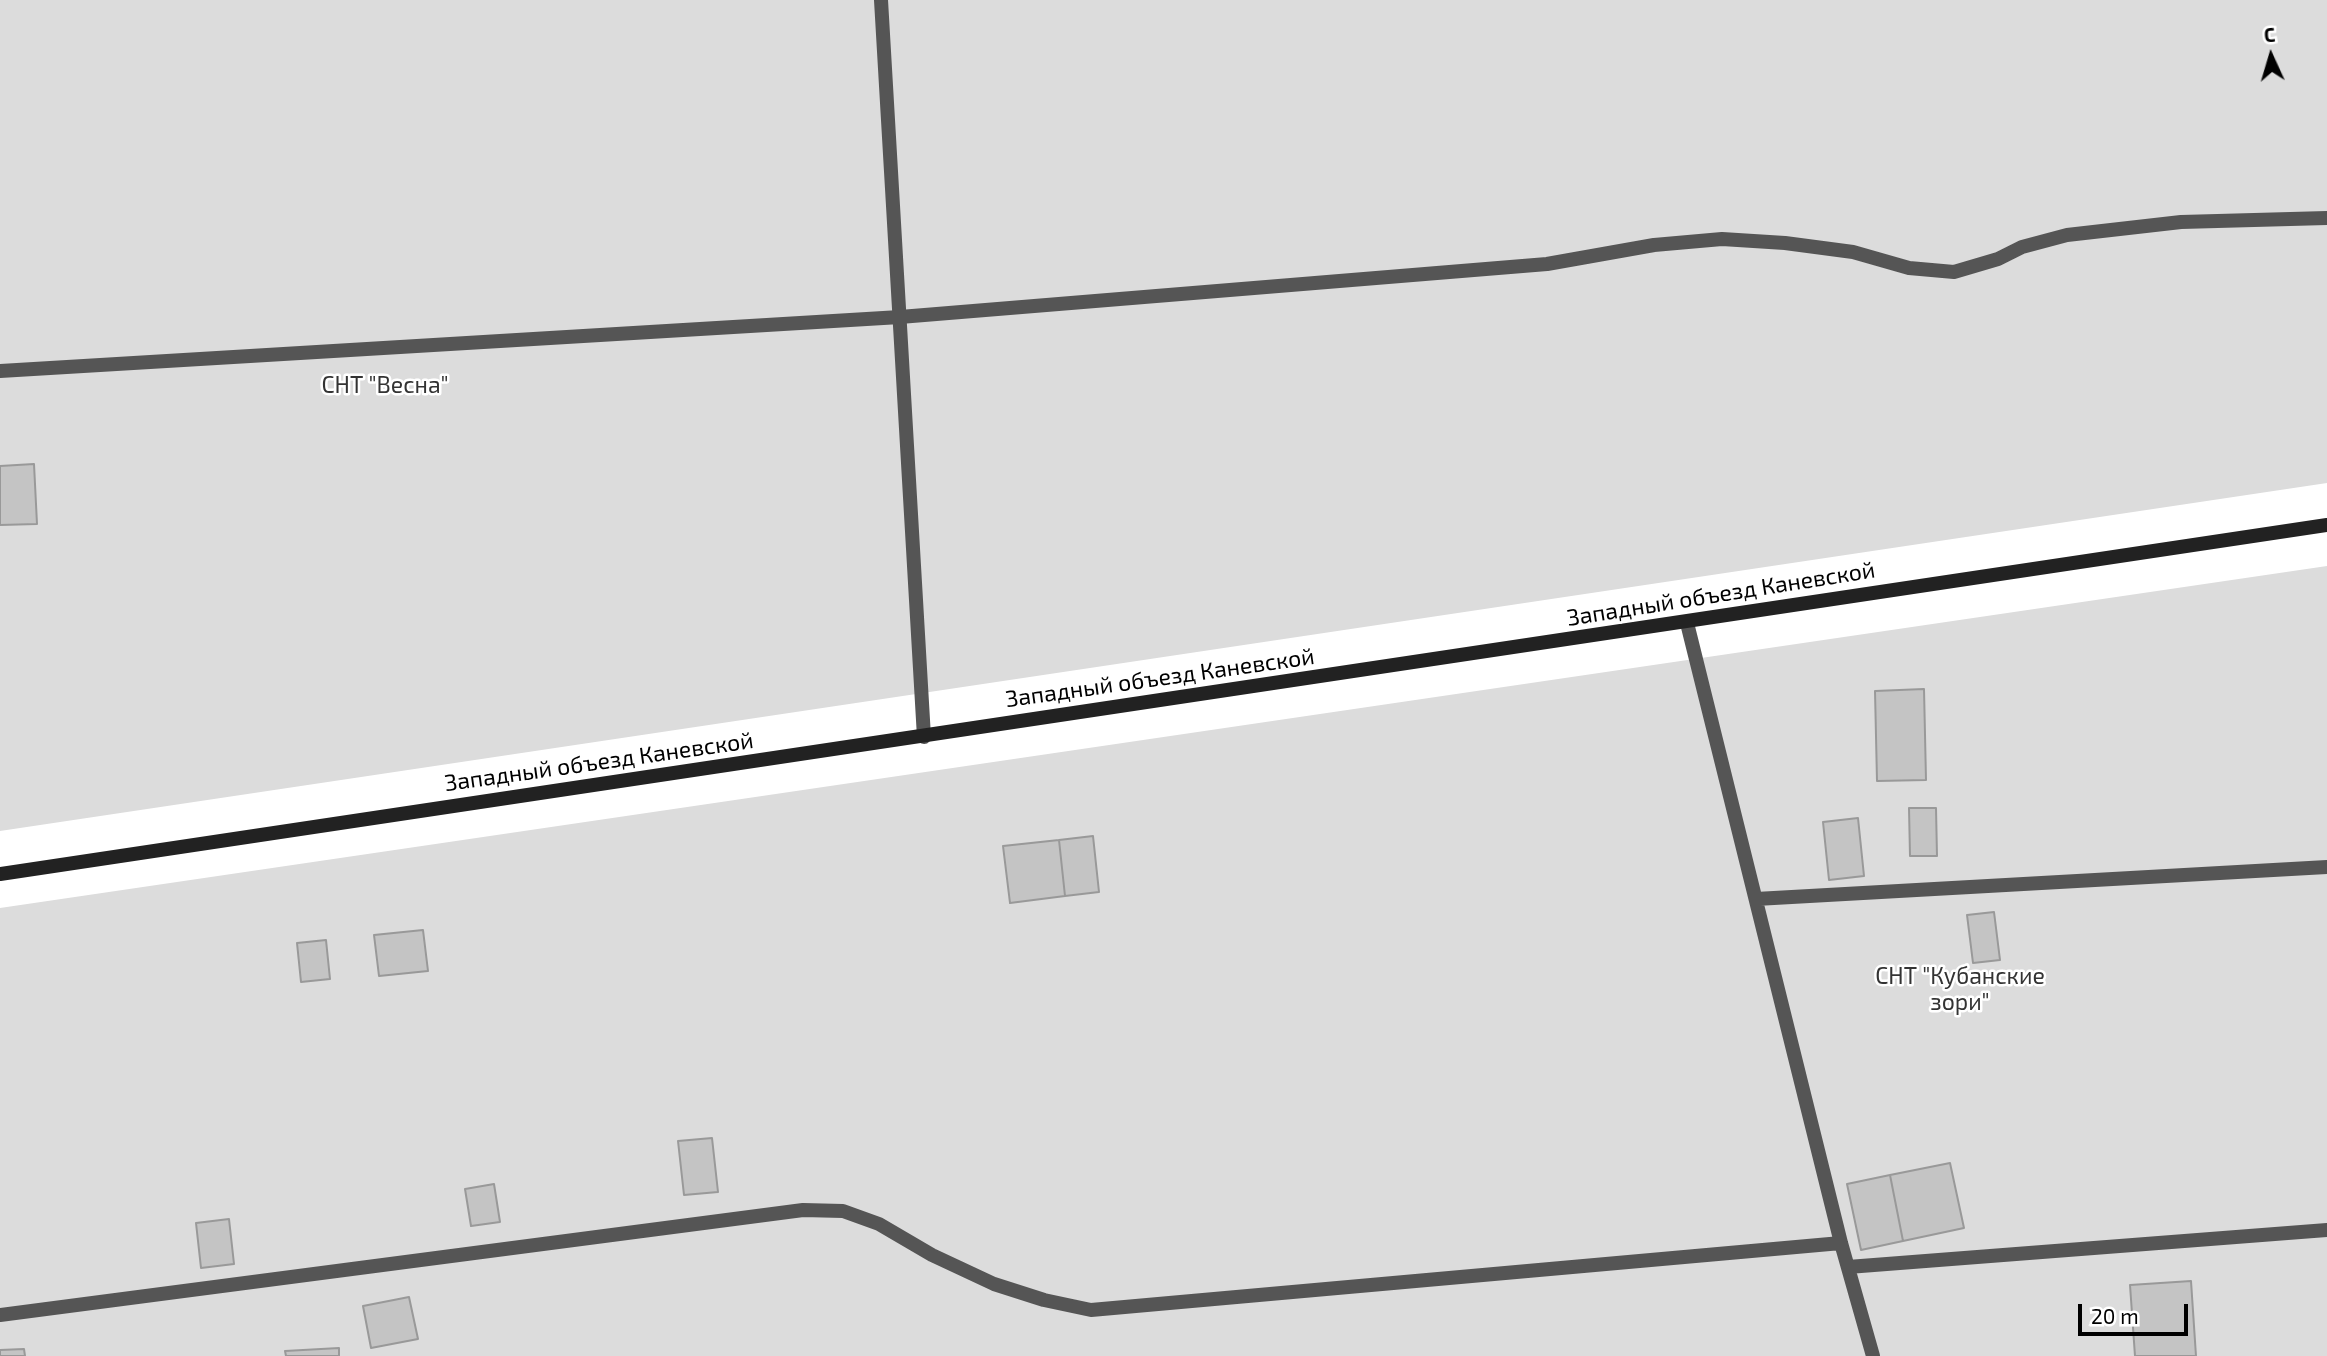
<!DOCTYPE html>
<meta charset="utf-8">
<style>
body{margin:0}
#map{position:relative;width:2327px;height:1356px;overflow:hidden;background:#fff;font-family:"Exo 2",sans-serif}
canvas{display:block}
.north{position:absolute;left:2236px;top:21px;width:70px;height:70px;-webkit-text-stroke:5px #fff;paint-order:stroke;rotate:356deg;font-size:19px;font-weight:700;line-height:28px;text-align:center;color:#000}
.north::after{content:'';display:block;margin:auto;width:24px;height:32px;background:#000;clip-path:polygon(50% 0,100% 100%,50% 72%,0 100%)}
.scale{position:absolute;left:2078px;top:1304px;width:110px;height:32px;box-sizing:border-box;border:4px solid #000;border-top:0;padding-left:9px;font-size:21px;line-height:24px;white-space:nowrap;color:#000;-webkit-text-stroke:5px #fff;paint-order:stroke}
</style>
<div id="map">
<canvas width="2327" height="1356"></canvas>
<div class="north">С</div>
<div class="scale">20 m</div>
</div>
<script>
const ctx = document.querySelector('canvas').getContext('2d');
ctx.lineJoin = 'round';
function paint(path, color) {
  ctx.fillStyle = color;
  ctx.fill(path, 'evenodd');
}
function strokePath(path, color, width, dash) {
  ctx.strokeStyle = color;
  ctx.lineWidth = width;
  ctx.lineCap = dash ? 'butt' : 'round';
  ctx.setLineDash(dash || []);
  ctx.stroke(path);
}
function label(font, color, halo, rows, align = 'center') {
  ctx.font = font + ' "Exo 2",sans-serif';
  ctx.lineWidth = 5;
  ctx.setLineDash([]);
  ctx.textBaseline = 'middle';
  ctx.strokeStyle = halo;
  ctx.fillStyle = color;
  for (const [text, x, y, turn = 0] of rows) {
    ctx.save();
    ctx.translate(x, y);
    ctx.rotate((+turn || 0) * Math.PI / 180);
    ctx.textAlign = isNaN(turn) ? turn : align;
    if (halo) ctx.strokeText(text, 0, 0);
    ctx.fillText(text, 0, 0);
    ctx.restore();
  }
}
paint(new Path2D(`
 M0,0H2327V483L0,831Z
 M2327,566V1356H0V908Z`), '#dcdcdc');
const building = new Path2D(`
 M34,464L37,524L0,525V466Z
 M1924,689L1926,780L1877,781L1875,691Z
 M1909,808H1936L1937,856H1910Z
 M1858,818L1864,876L1829,880L1823,822Z
 M1093,836L1099,892L1065,896L1059,840Z
 M1059,840L1065,896L1010,903L1003,846Z
 M1994,912L2000,960L1973,963L1967,915Z
 M423,930L428,971L379,976L374,935Z
 M326,940L330,979L301,982L297,943Z
 M712,1138L718,1192L684,1195L678,1141Z
 M1950,1163L1964,1228L1903,1241L1890,1175Z
 M1890,1175L1903,1241L1861,1250L1847,1184Z
 M494,1184L500,1222L471,1226L465,1189Z
 M229,1219L234,1264L201,1268L196,1223Z
 M2191,1281L2196,1356H2135L2130,1285Z
 M409,1297L418,1339L371,1348L363,1306Z
 M339,1348V1356H286L285,1351Z
 M24,1349L25,1356H0V1350Z`);
paint(building, '#c4c4c4');
strokePath(building, '#999', 2);
strokePath(new Path2D(`
 M881,0L924,737
 M0,371L900,317L1547,264L1654,245L1722,239L1785,243L1853,252L1909,268L1954,272L1998,259L2022,247L2067,235L2181,222L2327,218
 M1687,623L1841,1243L1873,1356
 M1756,899L2327,867
 M1848,1267L2327,1230
 M0,1315L803,1210L843,1211L879,1224L932,1255L994,1284L1044,1300L1091,1310L1841,1243`), '#555', 14);
strokePath(new Path2D(`
 M0,874L2327,525`), '#222', 14);
label('23px', '#333', '#fff', [
 ["СНТ \"Весна\"",385,385],
 ["СНТ \"Кубанские",1960,976],
 ["зори\"",1960,1002]
]);
label('23px', '#000', '#fff', [
 ["Западный объезд Каневской",1721,594,-9],
 ["Западный объезд Каневской",1160,678,-8],
 ["Западный объезд Каневской",599,762,-8]
]);
</script>
